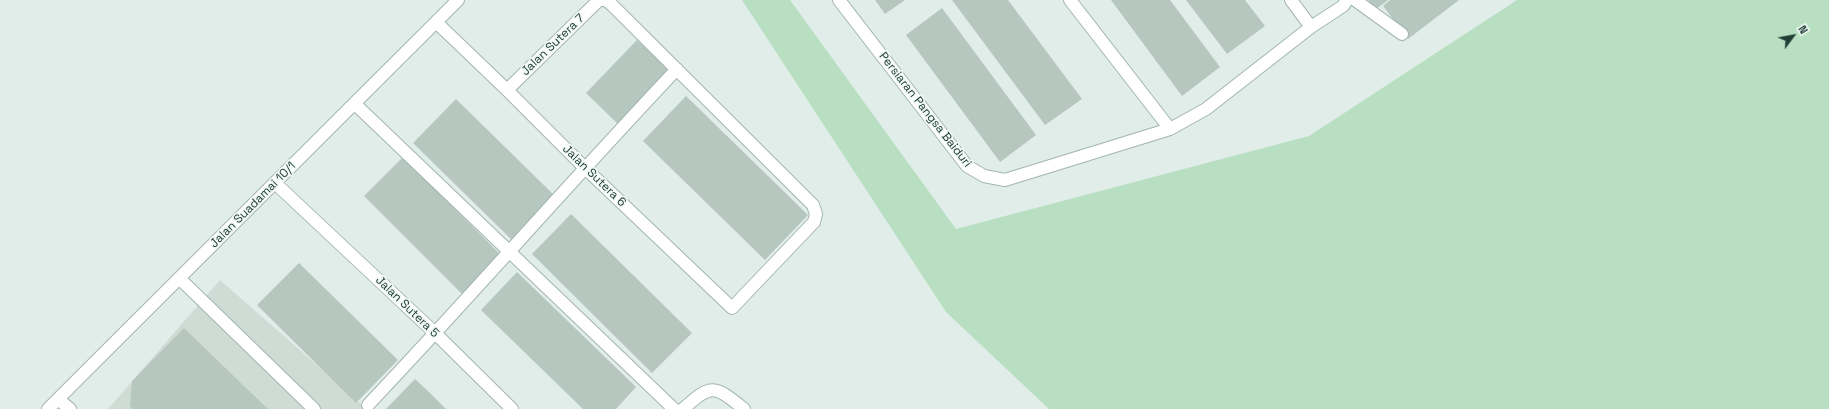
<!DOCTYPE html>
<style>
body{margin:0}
#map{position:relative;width:1829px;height:409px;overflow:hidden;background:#e1ede8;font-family:"Space Grotesk",sans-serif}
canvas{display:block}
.north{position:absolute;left:1773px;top:16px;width:40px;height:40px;-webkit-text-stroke:3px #f2f9f5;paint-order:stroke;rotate:58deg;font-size:11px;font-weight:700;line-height:16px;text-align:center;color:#203e36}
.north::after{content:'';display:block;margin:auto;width:14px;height:18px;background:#203e36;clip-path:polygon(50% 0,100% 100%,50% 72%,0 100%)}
</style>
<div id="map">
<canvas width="1829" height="409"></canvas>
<div class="north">N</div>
</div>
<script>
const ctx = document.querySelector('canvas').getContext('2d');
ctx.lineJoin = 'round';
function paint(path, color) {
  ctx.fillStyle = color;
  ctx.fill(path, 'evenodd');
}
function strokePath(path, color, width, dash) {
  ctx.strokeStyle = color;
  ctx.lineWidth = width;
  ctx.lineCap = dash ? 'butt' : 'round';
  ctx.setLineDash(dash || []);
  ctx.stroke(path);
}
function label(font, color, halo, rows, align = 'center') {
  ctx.font = font + ' "Space Grotesk",sans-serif';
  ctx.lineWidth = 3.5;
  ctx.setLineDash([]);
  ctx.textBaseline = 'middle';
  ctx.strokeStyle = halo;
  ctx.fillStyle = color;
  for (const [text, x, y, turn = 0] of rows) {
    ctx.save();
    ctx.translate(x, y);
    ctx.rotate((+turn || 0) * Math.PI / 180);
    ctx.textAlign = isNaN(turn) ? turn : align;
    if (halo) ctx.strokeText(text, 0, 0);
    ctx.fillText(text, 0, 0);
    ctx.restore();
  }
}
paint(new Path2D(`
 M220,280L367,409H108Z`), '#cfdcd6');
paint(new Path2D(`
 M742,0H790L956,229L1309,136L1517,0H1829V409H1049L946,312Z`), '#b9dfc3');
paint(new Path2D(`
 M875,0H905L885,14Z
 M952,0H1008L1082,99L1045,125Z
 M1111,0H1170L1220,67L1182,96Z
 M1186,0H1245L1265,26L1227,54Z
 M1368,0H1388L1375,10Z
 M1390,0H1459L1408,39L1383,6Z
 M942,8L1036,135L1000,162L906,35Z
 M637,40L673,74L621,127L586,93Z
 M686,96L808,215L765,260L643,141Z
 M456,99L556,197L513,241L413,143Z
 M403,157L503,257L464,296L364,196Z
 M571,214L692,333L652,373L532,254Z
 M299,263L398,360L356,403L257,305Z
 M517,272L636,387L616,409H583L481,310Z
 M184,328L247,389L268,409H133L130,406L132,381Z
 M415,379L432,395L446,409H386Z`), '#b6c7c0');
const minor = new Path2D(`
 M839,0L967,166L984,176L1005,180L1170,129L1206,109L1311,27L1343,6L1347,0
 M1070,0L1170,129
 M1291,0L1311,27
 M1355,0L1402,34
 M436,22L507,90L584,167L732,308L814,222L816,214L813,205L612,5L606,0H602
 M507,90L599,0
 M355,104L674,409
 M275,183L436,334L512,409
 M179,278L314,409
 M58,399L70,409
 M368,405C473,294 572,180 677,69
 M48,409L458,0
 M683,409C712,383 714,385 744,409`);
strokePath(minor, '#a3b5af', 14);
strokePath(minor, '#fff', 12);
label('12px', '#203e36', '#f2f9f5', [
 ["Jalan Sutera 7",553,45,-44],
 ["Persiaran Pangsa Baiduri",925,110,52],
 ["Jalan Sutera 6",594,176,44],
 ["Jalan Suadamai 10/1",253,205,-45],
 ["Jalan Sutera 5",407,307,44]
]);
</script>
